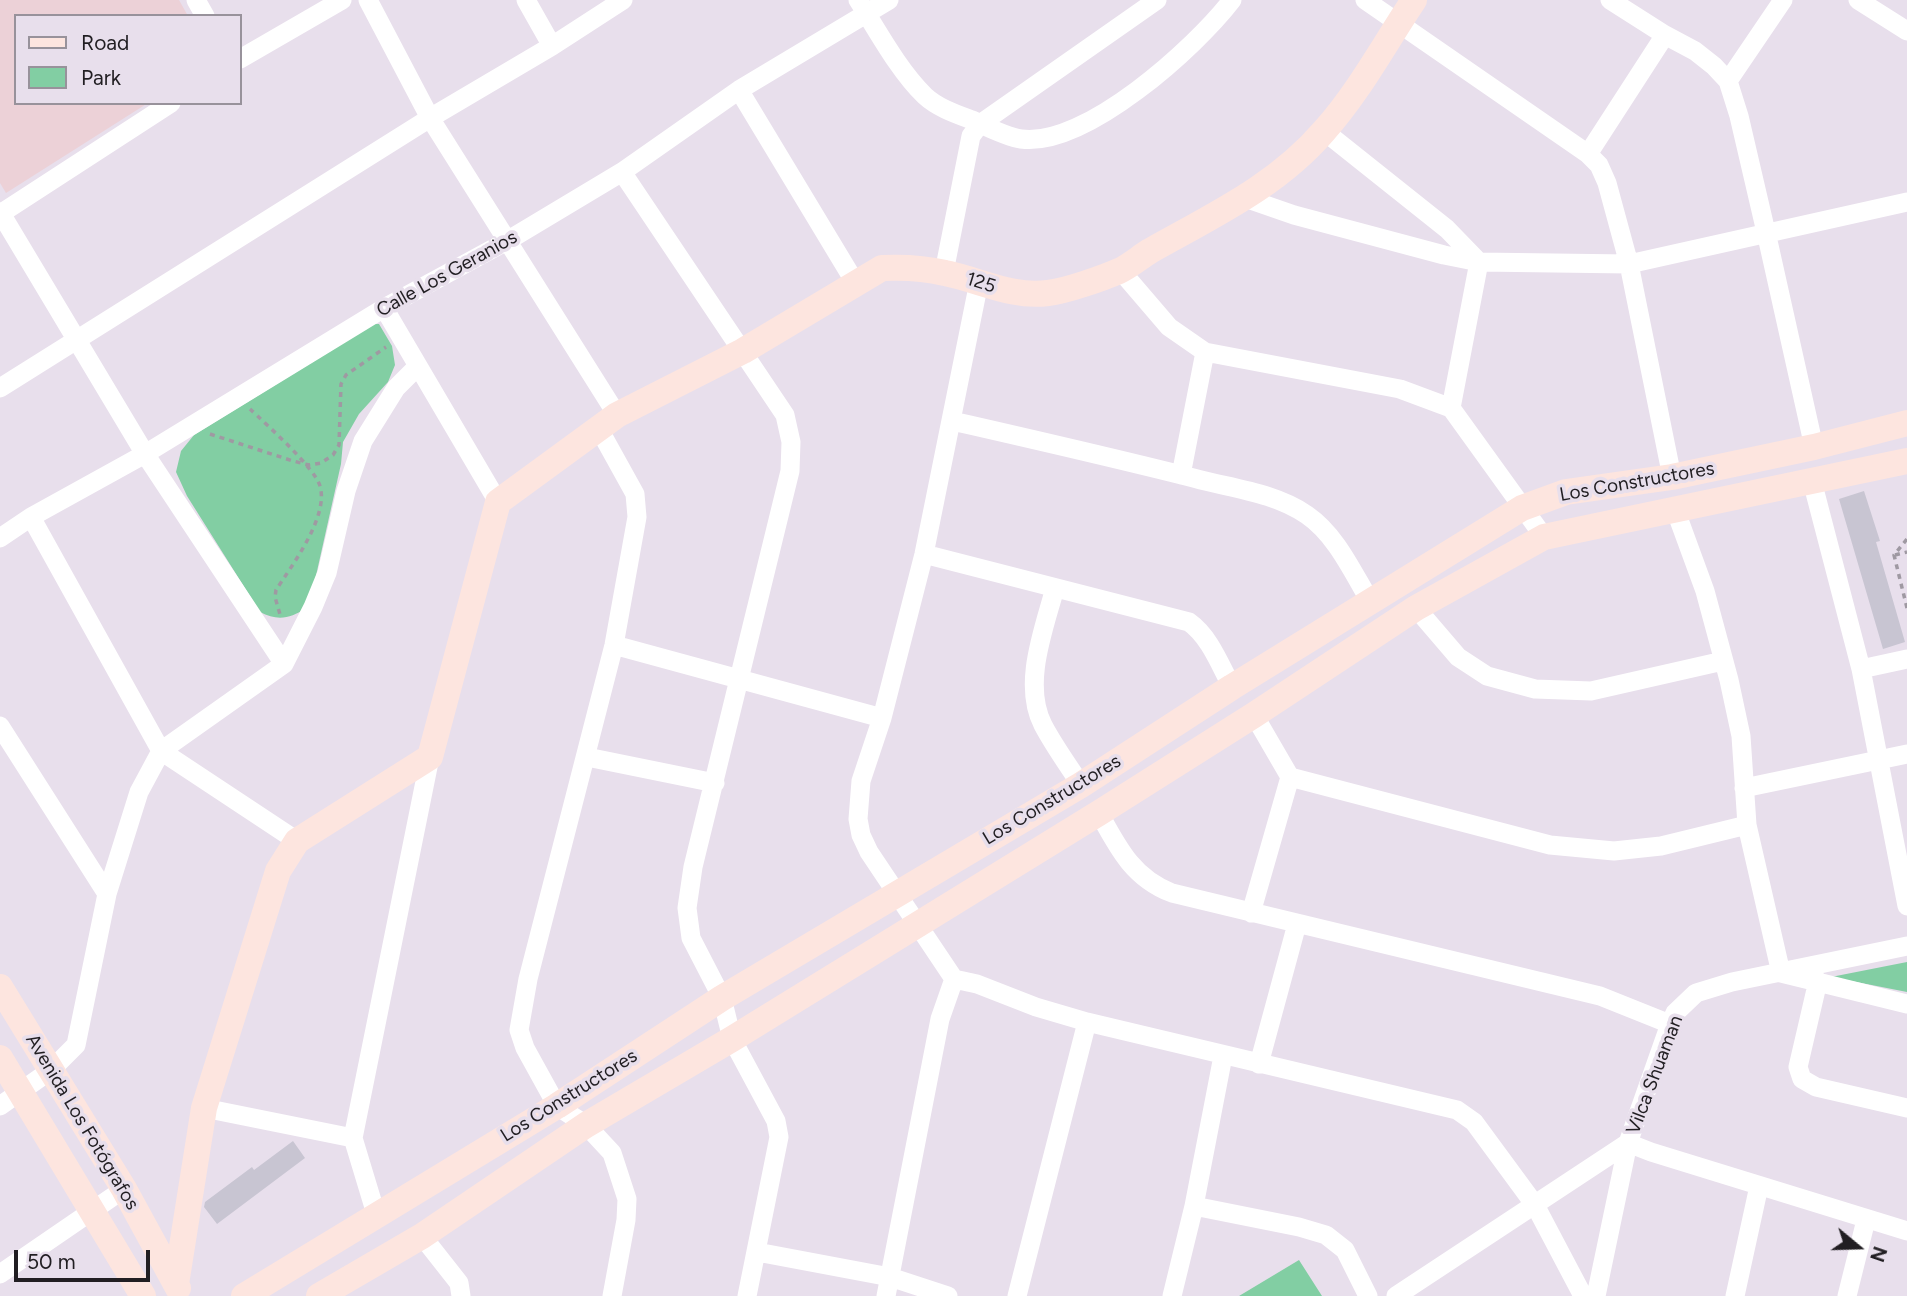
<!DOCTYPE html>
<meta charset="utf-8">
<style>
body{margin:0}
#map{position:relative;width:1907px;height:1296px;overflow:hidden;background:#e8dfec;font-family:Figtree,sans-serif}
canvas{display:block}
.legend{position:absolute;left:14px;top:14px;width:228px;height:91px;box-sizing:border-box;background:#e8dfec;border:2px solid #98929b;margin:0;padding:9px 12px;list-style:none;font-size:21px;color:#211e22}
.legend li{display:flex;align-items:center;gap:14px;height:35px}
.legend b{width:35px;border:2px solid #98929b}
.north{position:absolute;left:1823px;top:1212px;width:70px;height:70px;-webkit-text-stroke:5px #e8dfec;paint-order:stroke;rotate:109deg;font-size:19px;font-weight:700;line-height:28px;text-align:center;color:#211e22}
.north::after{content:'';display:block;margin:auto;width:24px;height:32px;background:#211e22;clip-path:polygon(50% 0,100% 100%,50% 72%,0 100%)}
.scale{position:absolute;left:14px;top:1250px;width:136px;height:32px;box-sizing:border-box;border:4px solid #211e22;border-top:0;padding-left:9px;font-size:21px;line-height:24px;white-space:nowrap;color:#211e22;-webkit-text-stroke:5px #e8dfec;paint-order:stroke}
</style>
<div id="map">
<canvas width="1907" height="1296"></canvas>
<ul class="legend">
<li><b style="height:9px;background:#fde5df"></b>Road</li>
<li><b style="height:19px;background:#82cea3"></b>Park</li>
</ul>
<div class="north">N</div>
<div class="scale">50 m</div>
</div>
<script>
const ctx = document.querySelector('canvas').getContext('2d');
ctx.lineJoin = 'round';
function paint(path, color) {
  ctx.fillStyle = color;
  ctx.fill(path, 'evenodd');
}
function strokePath(path, color, width, dash) {
  ctx.strokeStyle = color;
  ctx.lineWidth = width;
  ctx.lineCap = dash ? 'butt' : 'round';
  ctx.setLineDash(dash || []);
  ctx.stroke(path);
}
function label(font, color, halo, rows, align = 'center') {
  ctx.font = font + ' Figtree,sans-serif';
  ctx.lineWidth = 7;
  ctx.setLineDash([]);
  ctx.textBaseline = 'middle';
  ctx.strokeStyle = halo;
  ctx.fillStyle = color;
  for (const [text, x, y, turn = 0] of rows) {
    ctx.save();
    ctx.translate(x, y);
    ctx.rotate((+turn || 0) * Math.PI / 180);
    ctx.textAlign = isNaN(turn) ? turn : align;
    if (halo) ctx.strokeText(text, 0, 0);
    ctx.fillText(text, 0, 0);
    ctx.restore();
  }
}
paint(new Path2D(`
 M0,0H179L188,16H16V103H148L6,193L0,183Z`), '#ecd1d7');
paint(new Path2D(`
 M374,324H379L392,346L395,365L388,382L359,414L343,442L341,464L313,589L306,608C290,619 277,621 260,612L187,496L176,472L181,451L194,435Z
 M1907,962V992L1831,977Z
 M1299,1260L1322,1296H1239Z`), '#82cea3');
paint(new Path2D(`
 M1864,491L1880,541L1876,542L1905,642L1883,649L1839,499Z
 M293,1141L305,1158L217,1224L204,1207L205,1202L252,1167L254,1170Z`), '#c8c5d2');
strokePath(new Path2D(`
 M250,409C266,424 315,468 320,486C329,517 292,565 276,590L275,597L281,618
 M210,434L293,461L309,465L321,463L333,455L339,445L341,384L346,375L386,347
 M1895,555L1907,552
 M1907,608L1894,555L1907,539`), '#9f99a2', 3.5, [5, 5]);
strokePath(new Path2D(`
 M196,0L205,16
 M368,0L430,118L617,415
 M526,0L552,46
 M858,0C877,30 899,71 925,96C938,108 956,114 972,120C985,126 1007,137 1021,139C1085,148 1196,47 1232,0
 M1365,0L1588,154L1599,165L1607,183L1629,264L1672,477
 M1610,0L1665,35L1695,51L1714,66L1728,81L1739,116L1766,232L1814,447
 M1858,0L1907,31
 M240,59L342,0
 M1728,81L1783,0
 M739,90L856,284
 M1324,131L1447,229L1479,262
 M1588,154L1665,35
 M622,172L785,415L791,442L790,471L693,867L687,908L691,938L722,998L732,1039L776,1121L779,1137L747,1296
 M1245,198L1294,215L1444,255L1479,262L1629,264L1907,202
 M0,212L145,454L284,664
 M0,214L171,103
 M1121,271L1169,327L1205,352L1400,389L1451,408L1544,537
 M944,272L971,136L980,124L1157,0
 M384,308L498,502
 M0,388L430,118L552,46L623,0
 M1451,408L1479,262
 M952,421C1035,440 1119,459 1201,480C1237,489 1277,494 1307,515C1336,535 1352,571 1370,601
 M599,429L635,494L637,517L614,645L528,979L519,1030L525,1048L557,1106L586,1125L612,1153L627,1199L626,1220L612,1296
 M1181,475L1205,352
 M1812,481L1861,669L1907,906
 M1675,509L1705,591L1729,680L1741,736L1747,825L1781,973L1907,1004
 M31,517L161,751L297,841
 M0,538L31,517L145,454L384,308L507,241L622,172L739,90L889,0
 M924,554L1189,622C1210,637 1220,665 1232,687
 M1055,588C1044,629 1022,684 1043,725C1054,746 1068,765 1081,785
 M1416,608L1458,657L1487,676L1535,689L1591,691L1723,661
 M614,645L882,718
 M1861,669L1907,659
 M1254,715L1290,777L1550,845L1614,851L1661,846L1747,825
 M0,726L107,894
 M587,757L715,783
 M1744,788L1907,754
 M1099,813C1118,848 1133,878 1172,893L1600,996L1670,1024
 M1251,913L1290,777
 M954,979L977,984L1036,1007L1087,1022L1457,1110L1474,1122L1535,1205L1583,1296
 M1818,981L1798,1067L1802,1079L1816,1087L1907,1108
 M1259,1064L1297,924
 M0,1106L51,1070L76,1045L107,894L139,792L161,751L284,664L313,607L327,573L346,491L363,441L396,388L417,367
 M204,1108L353,1138
 M1194,1206L1299,1227L1326,1235L1345,1250L1368,1296
 M376,1214L353,1138L430,757
 M422,1236L459,1283L461,1296
 M757,1252L890,1277L948,1296
 M0,1274L124,1189
 M886,1296L940,1019L954,979L869,852L861,835L858,819L861,781L882,718L924,554L979,282
 M1017,1296L1087,1022
 M1172,1296L1194,1206L1223,1056
 M1396,1296L1628,1143L1670,1024L1675,1013L1696,993L1732,982L1907,946
 M1596,1296L1628,1143L1651,1152L1907,1231
 M1735,1296L1759,1186
 M1847,1296L1866,1220`), '#fff', 19);
strokePath(new Path2D(`
 M0,987L124,1189L178,1288
 M0,1058L143,1296
 M176,1284L204,1108L278,871L297,841L430,757L498,502L617,415L743,351L882,268C903,267 924,268 945,273C980,280 1012,298 1048,293C1066,291 1103,278 1119,271C1130,266 1140,257 1150,251C1212,216 1277,186 1324,131C1359,92 1385,43 1414,0
 M244,1296L557,1106L722,998L1081,785L1232,687L1522,508L1566,492L1672,477L1814,447L1907,423
 M319,1296L422,1236L586,1125L732,1039L1099,813L1254,715L1416,608L1544,537L1907,461`), '#fde5df', 26);
label('19px', '#211e22', '#e8dfec', [
 ["Calle Los Geranios",447,274,-29],
 ["125",981,283,17],
 ["Los Constructores",1637,482,-10],
 ["Los Constructores",1052,800,-31],
 ["Vilca Shuaman",1655,1075,-69],
 ["Los Constructores",569,1096,-32],
 ["Avenida Los Fotógrafos",82,1122,59]
]);
</script>
